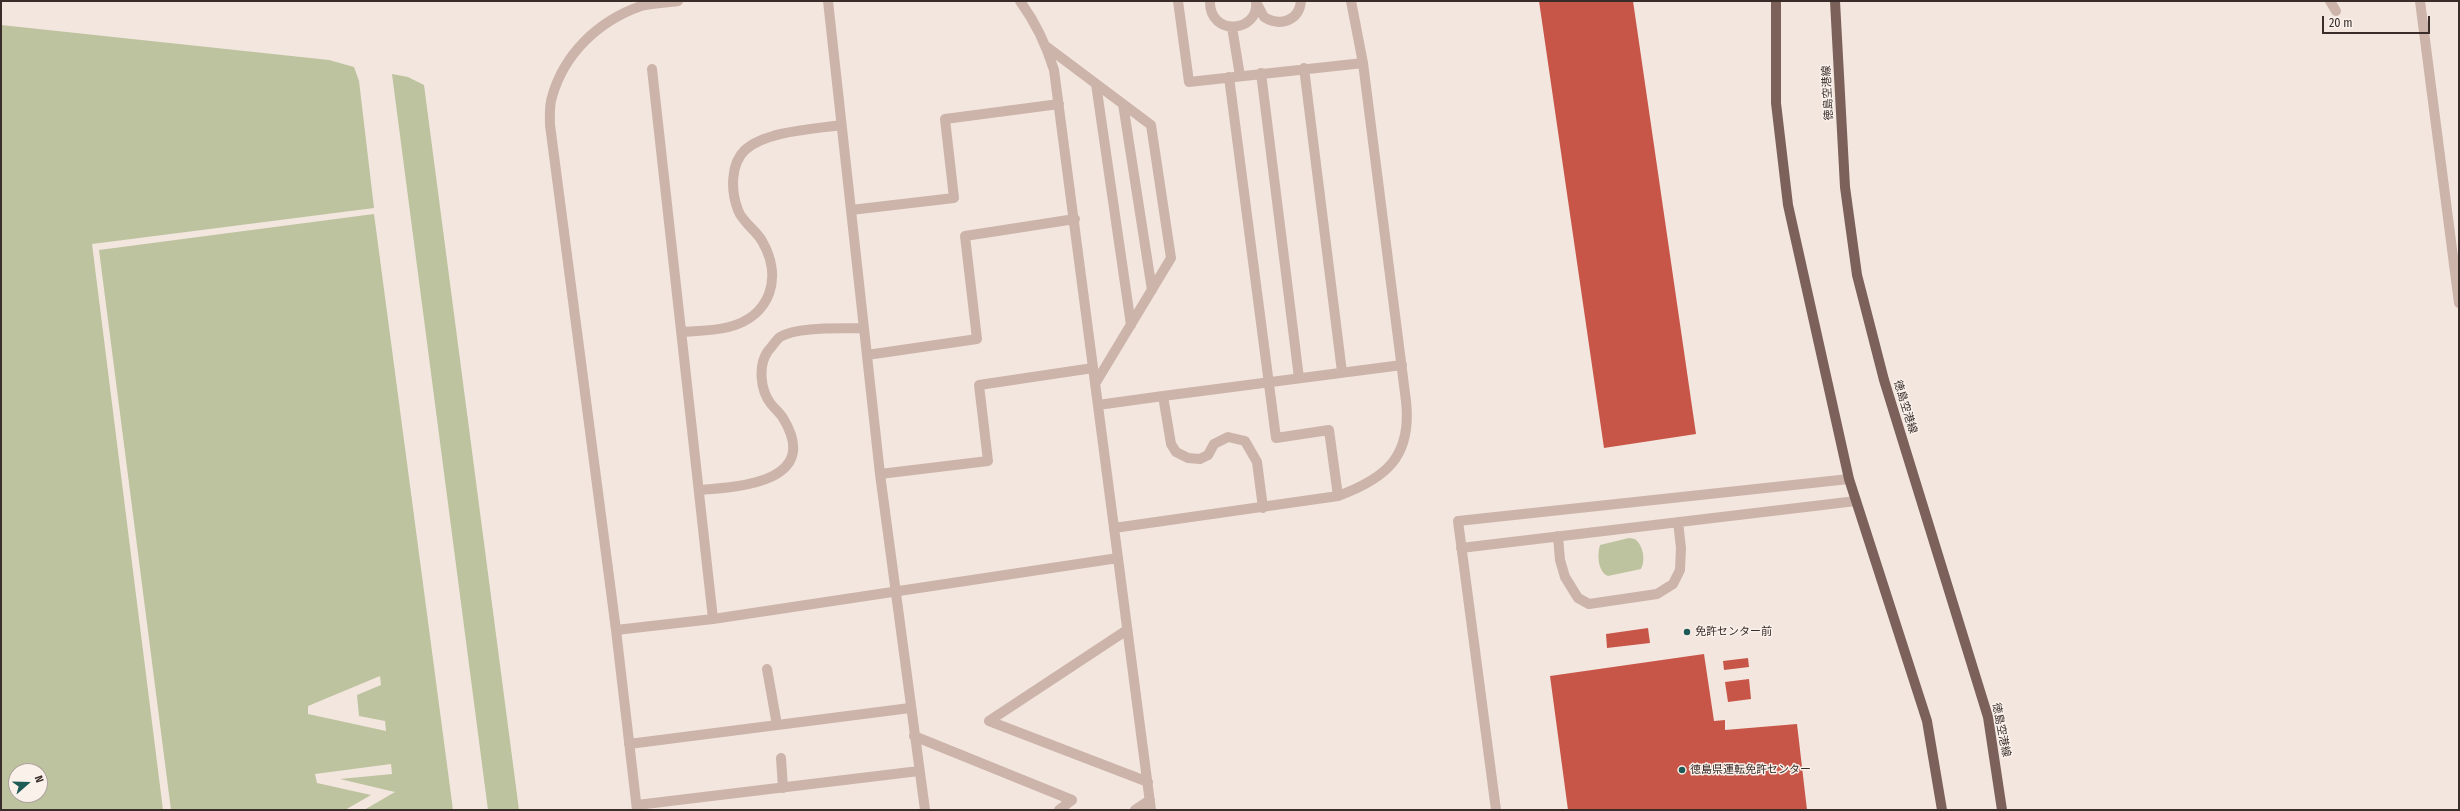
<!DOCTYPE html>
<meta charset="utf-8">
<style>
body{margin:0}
#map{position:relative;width:2460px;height:811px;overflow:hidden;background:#f3e6de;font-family:"Fira Sans Condensed",sans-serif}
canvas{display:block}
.frame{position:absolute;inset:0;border:2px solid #392c29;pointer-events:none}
.north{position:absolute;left:8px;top:763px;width:40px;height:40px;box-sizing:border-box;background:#faf1eb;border:1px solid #ada29d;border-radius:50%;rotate:70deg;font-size:11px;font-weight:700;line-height:16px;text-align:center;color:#392c29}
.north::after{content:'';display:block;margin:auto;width:14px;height:18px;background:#1e5b57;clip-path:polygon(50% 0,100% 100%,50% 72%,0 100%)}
.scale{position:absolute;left:2322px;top:16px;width:108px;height:18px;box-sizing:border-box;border:2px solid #392c29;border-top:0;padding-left:5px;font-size:12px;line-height:14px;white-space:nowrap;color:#392c29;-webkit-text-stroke:3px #faf1eb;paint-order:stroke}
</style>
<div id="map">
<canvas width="2460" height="811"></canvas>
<div class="frame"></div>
<div class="north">N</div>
<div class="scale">20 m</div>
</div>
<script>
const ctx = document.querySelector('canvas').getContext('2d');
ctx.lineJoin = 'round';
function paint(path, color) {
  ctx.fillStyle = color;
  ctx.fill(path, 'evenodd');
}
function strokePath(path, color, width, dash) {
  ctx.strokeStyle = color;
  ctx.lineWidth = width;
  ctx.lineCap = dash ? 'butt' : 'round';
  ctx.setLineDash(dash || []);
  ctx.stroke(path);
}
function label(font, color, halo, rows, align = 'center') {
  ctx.font = font + ' "Fira Sans Condensed","Noto Sans JP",sans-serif';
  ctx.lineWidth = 3;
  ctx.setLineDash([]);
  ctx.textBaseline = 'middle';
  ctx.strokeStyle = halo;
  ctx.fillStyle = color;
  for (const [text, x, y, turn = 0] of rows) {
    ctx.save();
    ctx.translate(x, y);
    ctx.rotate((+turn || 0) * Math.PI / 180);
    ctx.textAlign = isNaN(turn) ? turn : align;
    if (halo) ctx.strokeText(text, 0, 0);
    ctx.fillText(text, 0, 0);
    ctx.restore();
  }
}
paint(new Path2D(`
 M1,25L329,60L354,67L359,81L374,208L92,244L163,810H1ZM16,771H40V795H16Z
 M392,74L408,77L424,85L519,810H488Z
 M374,214L453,810H364L395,792L340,779L392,774L391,764L315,774L317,783L371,795L345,810H171L99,250ZM380,676L381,685L357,695L359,716L385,721L386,731L308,714V706Z
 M1629,538L1635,539C1643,545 1646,560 1641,569L1608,576C1598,572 1597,555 1600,545Z`), '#bcc39e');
paint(new Path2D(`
 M1539,1H1633L1696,434L1604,448Z
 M1648,628L1650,643L1607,648L1606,634Z
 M1704,654L1714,721L1725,720V730L1797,724L1807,810H1568L1550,676Z
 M1748,658L1749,667L1724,670L1723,661Z
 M1749,679L1751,699L1728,702L1725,682Z`), '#c75548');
strokePath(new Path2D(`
 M678,1C666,3 652,3 641,6C598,21 564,54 552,97C549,106 550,116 550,125L616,630L713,619L1118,558
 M828,1L880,474L925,810
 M1020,1C1036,23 1046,44 1054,70L1151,810
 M1178,1L1189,82L1363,63
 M1210,1C1209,37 1260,33 1256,1
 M2330,1L2336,11
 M2420,1L2459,303
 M1256,2L1264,17C1280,27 1299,21 1301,1
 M1232,27L1240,76
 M1047,47L1151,125L1171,258L1095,384
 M1304,68L1342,372
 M652,69L713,619
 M1261,73L1299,378
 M1229,77L1276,438L1329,430L1338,496
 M1096,84L1131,325
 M1123,104L1152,290
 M851,210L954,198L945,119L1059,104
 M681,332C697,331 713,331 729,327C771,316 783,277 762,241C756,230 742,222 738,210C731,192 730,164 745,150C766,131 814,129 841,125
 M867,355L977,339L965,236L1075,219
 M1163,396L1402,365
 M1098,405L1163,396L1171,444L1176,452L1188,458L1200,459L1208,455L1214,444L1228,437L1245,441L1257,462L1263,508
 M880,474L988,461L979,385L1093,368
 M699,490C740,487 822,482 783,418C780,413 775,409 771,404C760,390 758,365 768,351C772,347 776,340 780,337C799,326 841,329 864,328
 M1114,528L1338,496C1387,478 1412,456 1406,401L1363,63L1351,1
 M1558,536L1560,560L1565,577L1578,598L1589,604L1657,594L1673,584L1680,570L1681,548L1678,522
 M1461,548L1856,501
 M616,630L637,810
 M1127,630L989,721L1148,782
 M767,669L777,725
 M914,736L1072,800L1059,810
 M629,744L910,708
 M781,758L783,788
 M637,805L919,771
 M1135,810L1150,800
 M1496,810L1458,521L1849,479`), '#ccb4aa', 10);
strokePath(new Path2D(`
 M1776,1V103L1788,205L1849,479L1927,721L1942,810
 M1835,1L1845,187L1857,275L1884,380L1988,717L2002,810`), '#7b615a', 10);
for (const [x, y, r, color] of [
 [1687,632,4,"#1e5b57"],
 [1682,770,4,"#1e5b57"]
]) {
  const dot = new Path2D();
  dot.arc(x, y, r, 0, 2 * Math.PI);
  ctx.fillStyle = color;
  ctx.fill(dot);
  strokePath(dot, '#faf1eb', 1.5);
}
label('11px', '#392c29', '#faf1eb', [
 ["徳島空港線",1828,93,-93],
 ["徳島空港線",1905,407,73],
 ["徳島空港線",2001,730,79]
]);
label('11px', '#392c29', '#faf1eb', [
 ["免許センター前",1695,632],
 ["徳島県運転免許センター",1690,770]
], 'left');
</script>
